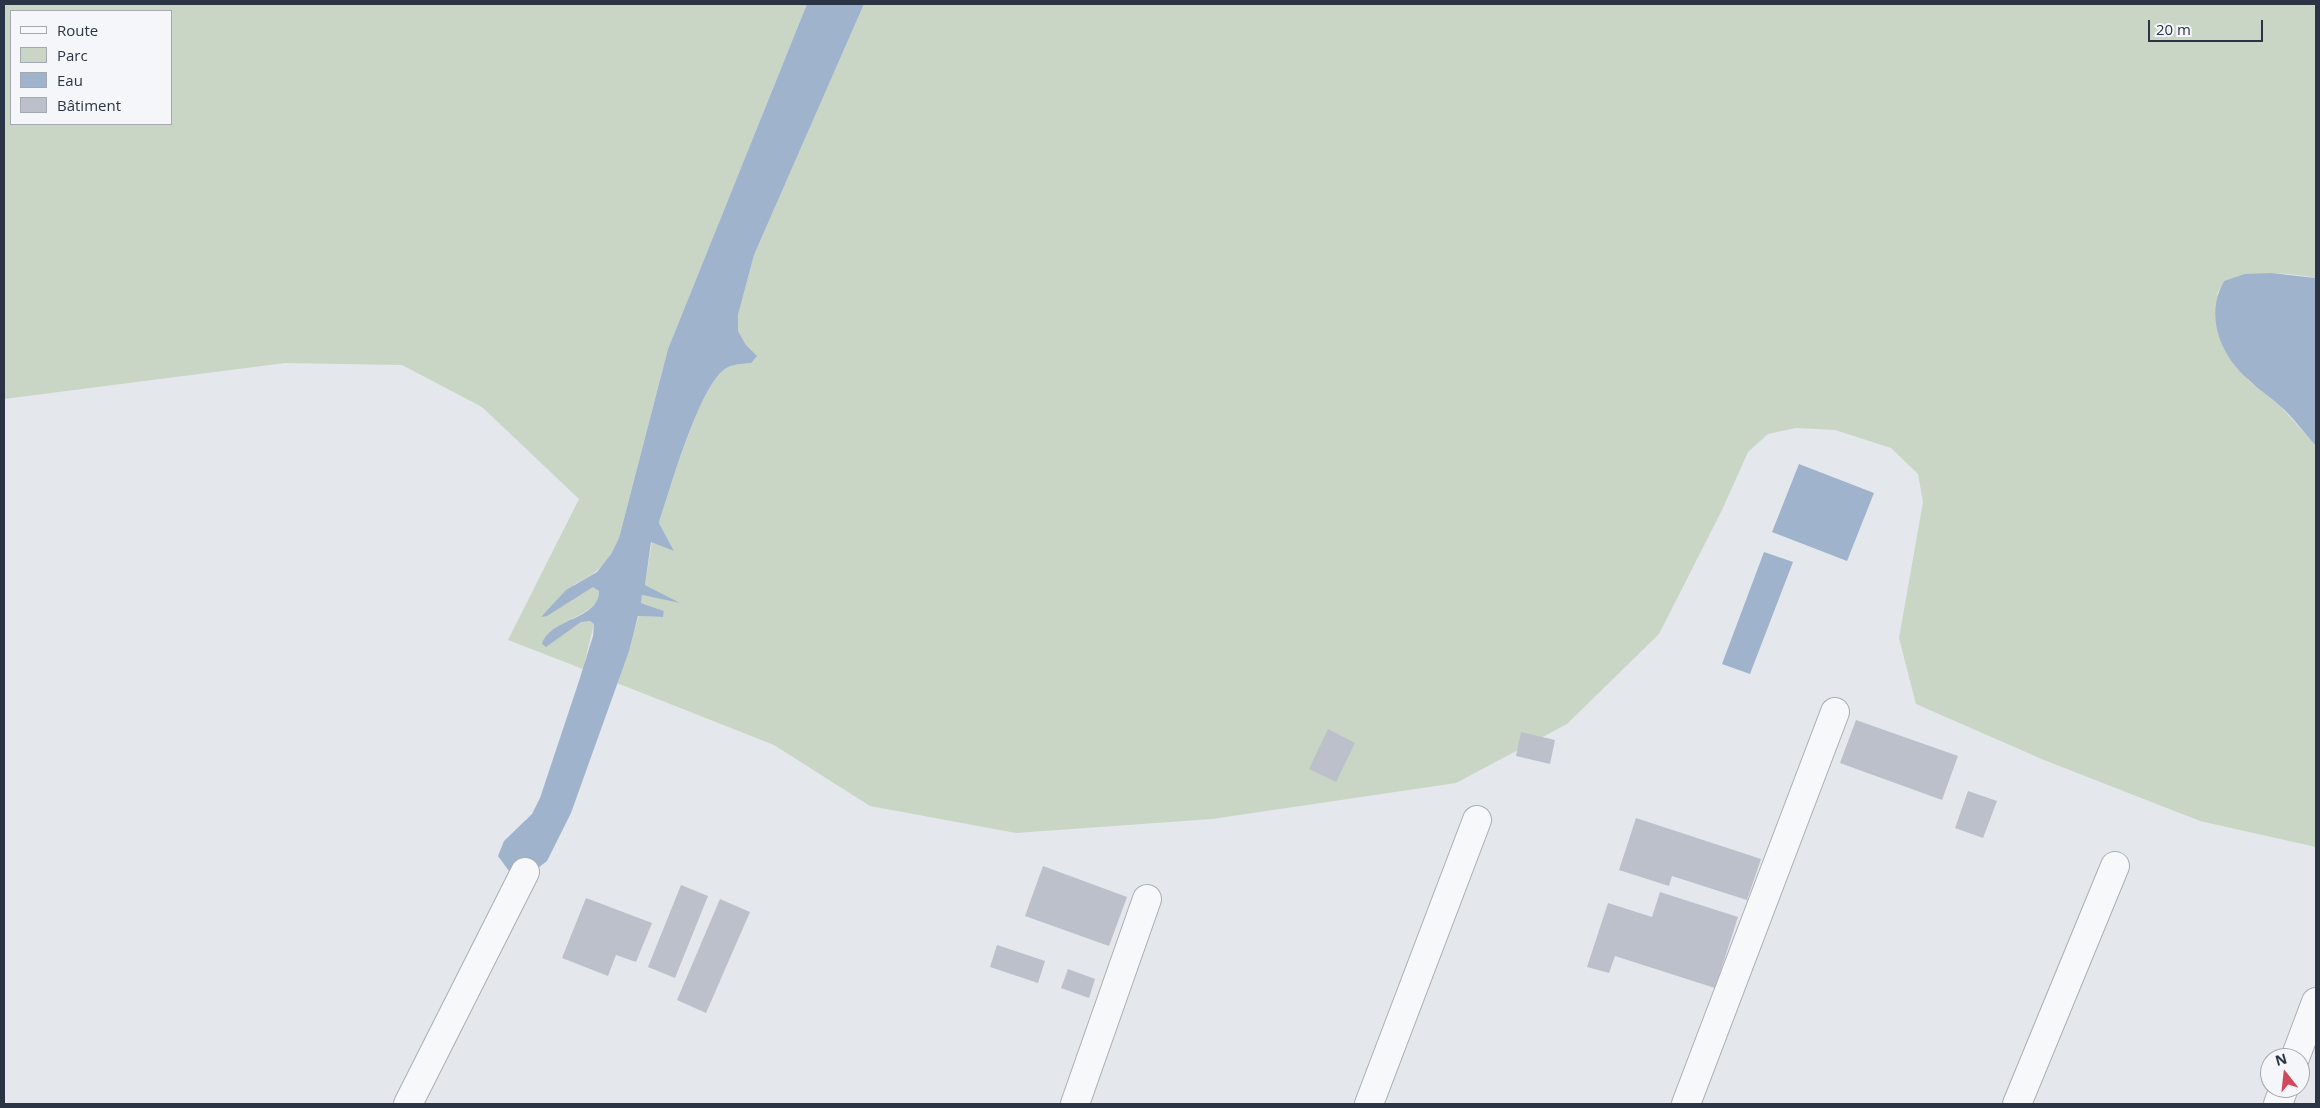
<!DOCTYPE html>
<meta charset="utf-8">
<style>
body{margin:0}
#map{position:relative;width:2320px;height:1108px;overflow:hidden;background:#e4e7ec;font-family:"Open Sans",sans-serif}
canvas{display:block}
.frame{position:absolute;inset:0;border:5px solid #2b3445;pointer-events:none}
.legend{position:absolute;left:10px;top:10px;width:162px;height:115px;box-sizing:border-box;background:#f4f6f9;border:1px solid #a4a8b1;margin:0;padding:6px 9px;list-style:none;font-size:15px;color:#2b3445}
.legend li{display:flex;align-items:center;gap:10px;height:25px}
.legend b{width:25px;border:1px solid #a4a8b1}
.north{position:absolute;left:2260px;top:1048px;width:50px;height:50px;box-sizing:border-box;background:#f4f6f9;border:1px solid #a4a8b1;border-radius:50%;rotate:344deg;font-size:14px;font-weight:700;line-height:20px;text-align:center;color:#2b3445}
.north::after{content:'';display:block;margin:auto;width:18px;height:22px;background:#d1495b;clip-path:polygon(50% 0,100% 100%,50% 72%,0 100%)}
.scale{position:absolute;left:2148px;top:20px;width:115px;height:22px;box-sizing:border-box;border:2px solid #2b3445;border-top:0;padding-left:6px;font-size:15px;line-height:18px;white-space:nowrap;color:#2b3445;-webkit-text-stroke:4px #f4f6f9;paint-order:stroke}
</style>
<div id="map">
<canvas width="2320" height="1108"></canvas>
<div class="frame"></div>
<ul class="legend">
<li><b style="height:6px;background:#f7f8fa"></b>Route</li>
<li><b style="height:14px;background:#c9d6c5"></b>Parc</li>
<li><b style="height:14px;background:#9fb4cc"></b>Eau</li>
<li><b style="height:14px;background:#bbc0ca"></b>Bâtiment</li>
</ul>
<div class="north">N</div>
<div class="scale">20 m</div>
</div>
<script>
const ctx = document.querySelector('canvas').getContext('2d');
ctx.lineJoin = 'round';
function paint(path, color) {
  ctx.fillStyle = color;
  ctx.fill(path, 'evenodd');
}
function strokePath(path, color, width, dash) {
  ctx.strokeStyle = color;
  ctx.lineWidth = width;
  ctx.lineCap = dash ? 'butt' : 'round';
  ctx.setLineDash(dash || []);
  ctx.stroke(path);
}
paint(new Path2D(`
 M4,4H807L668,349L619,538C607,563 599,573 573,585L587,590L594,586L599,591C599,607 584,612 572,619L569,630L581,622L590,621L594,624L583,669L508,640L579,499L482,407L402,365L285,363L4,399ZM11,11H171V124H11Z
 M864,4H2316V278C2285,271 2254,272 2224,281L2217,294L2248,380L2281,407L2316,446V847L2200,821L2044,760L1916,704L1899,638L1923,502L1918,474L1891,448L1835,430L1796,428L1768,434L1748,452L1722,510L1659,634L1567,724L1456,783L1212,819L1016,833L870,806L774,745L617,683L639,616L663,617L664,611L641,603L642,595L677,602L645,585L652,541L674,551L659,523C670,489 699,388 725,369C733,364 741,364 751,363L746,345L738,331V315L754,255Z`), '#c9d6c5');
paint(new Path2D(`
 M807,4H864L754,255L738,315V331L746,345L757,356L751,363C741,364 733,364 725,369C699,387 670,489 659,523L674,551L651,542L645,585L680,603L642,595L641,603L664,611L663,617L638,616L629,651L571,813L547,861L534,871H509L498,856L504,841L532,814L540,798L579,681L593,636L594,624L590,621L581,622L546,647L542,644C550,618 599,620 599,591L593,587L547,616L541,617L566,590L597,572L611,554L619,538L668,349Z
 M2271,273L2316,278V446C2304,433 2293,417 2280,406C2270,397 2259,390 2250,381C2221,357 2204,316 2224,281L2245,274Z
 M1799,464L1874,493L1847,561L1772,532Z
 M1764,552L1793,562L1750,674L1722,664Z`), '#9fb4cc');
paint(new Path2D(`
 M1856,720L1958,756L1942,800L1840,763Z
 M1328,729L1355,743L1336,782L1309,769Z
 M1521,732L1555,740L1550,764L1516,756Z
 M1968,791L1997,801L1983,838L1955,828Z
 M1636,818L1761,859L1747,900L1672,876L1669,886L1619,870Z
 M1043,866L1127,897L1109,946L1025,916Z
 M681,885L708,896L675,978L648,967Z
 M1660,892L1738,917L1715,988L1615,956L1609,973L1587,967L1608,903L1652,917Z
 M586,898L652,923L636,962L616,955L608,976L562,958Z
 M720,899L750,912L706,1013L677,1000Z
 M997,945L1045,961L1038,983L990,967Z
 M1068,969L1095,979L1089,998L1061,988Z`), '#bbc0ca');
const street = new Path2D(`
 M2295,1058L2316,1002
 M408,1104L525,872
 M1075,1104L1147,899
 M1369,1104L1477,820
 M1686,1104L1835,712
 M2017,1104L2115,866
 M2278,1104L2284,1088`);
strokePath(street, '#a9aeb7', 30);
strokePath(street, '#f7f8fa', 28);
</script>
